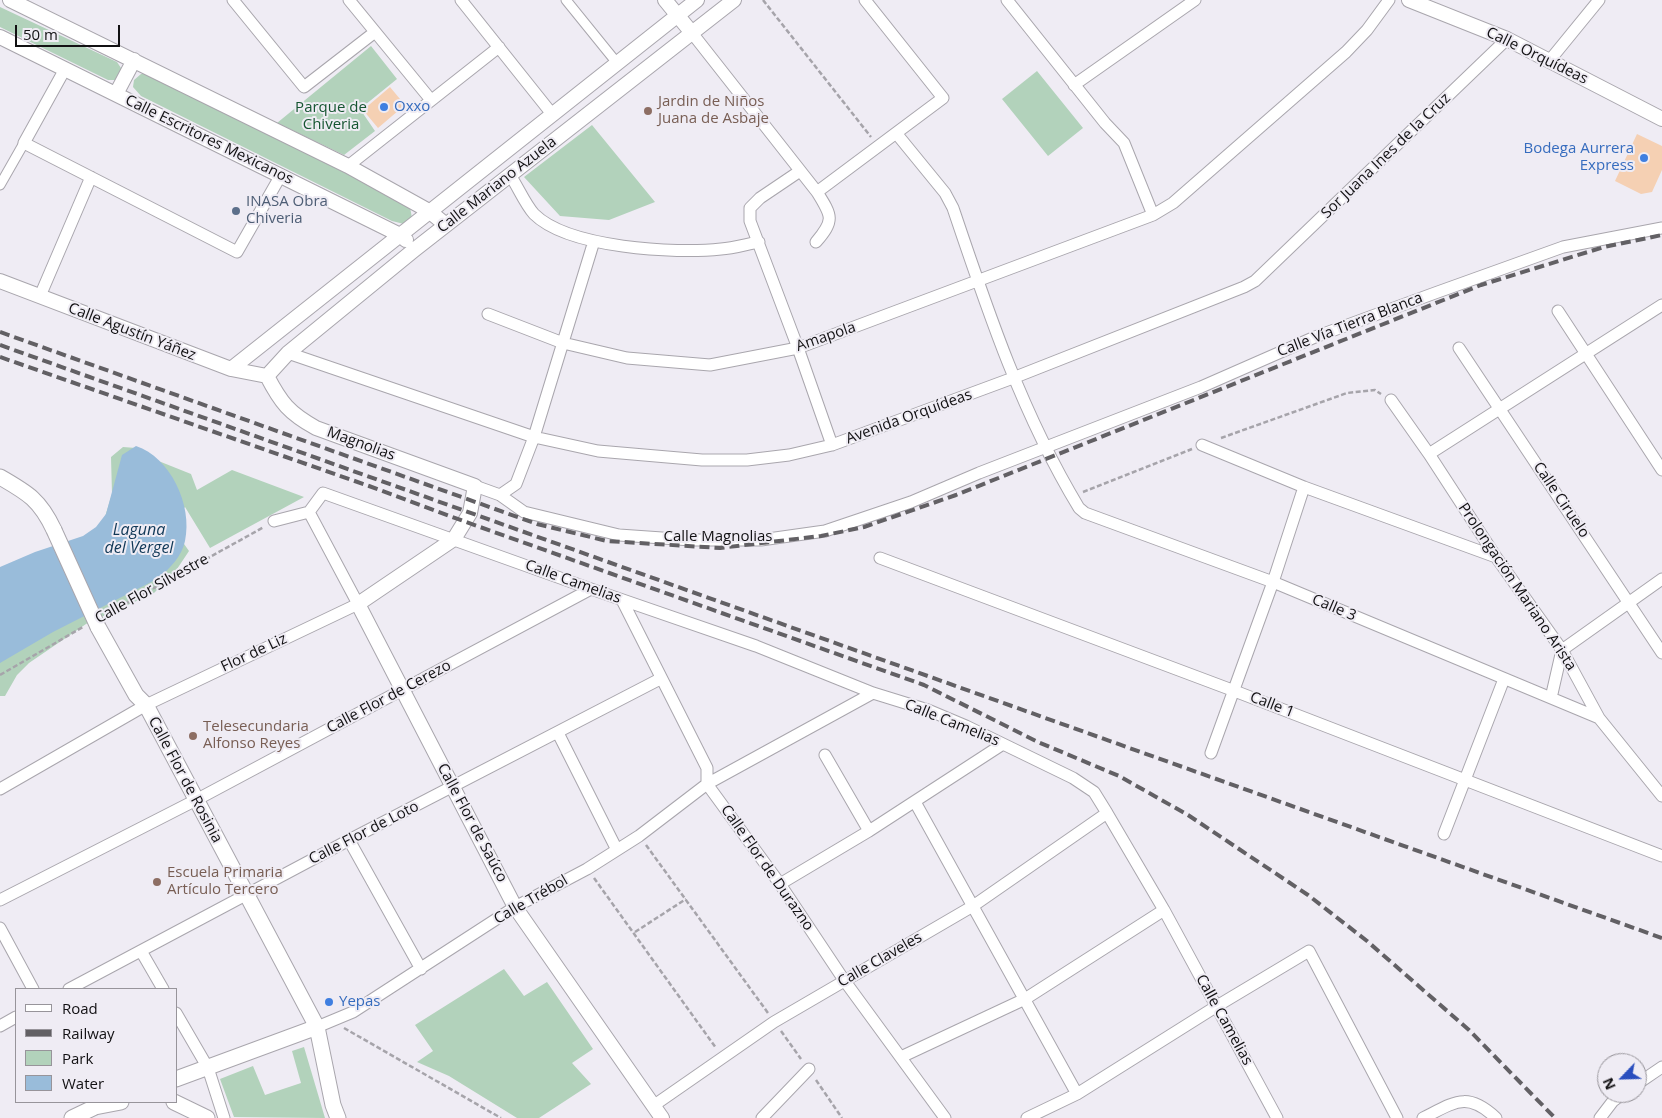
<!DOCTYPE html>
<meta charset="utf-8">
<style>
body{margin:0}
#map{position:relative;width:1662px;height:1118px;overflow:hidden;background:#efecf4;font-family:"Open Sans",sans-serif}
canvas{display:block}
.legend{position:absolute;left:15px;top:988px;width:162px;height:115px;box-sizing:border-box;background:#efecf4;border:1px solid #97949a;margin:0;padding:6px 9px;list-style:none;font-size:15px;color:#121113}
.legend li{display:flex;align-items:center;gap:10px;height:25px}
.legend b{width:25px;border:1px solid #97949a}
.north{position:absolute;left:1597px;top:1053px;width:50px;height:50px;box-sizing:border-box;background:#efecf4;border:1px solid #97949a;border-radius:50%;rotate:246deg;font-size:14px;font-weight:700;line-height:20px;text-align:center;color:#121113}
.north::after{content:'';display:block;margin:auto;width:18px;height:22px;background:#294ebe;clip-path:polygon(50% 0,100% 100%,50% 72%,0 100%)}
.scale{position:absolute;left:15px;top:25px;width:105px;height:22px;box-sizing:border-box;border:2px solid #121113;border-top:0;padding-left:6px;font-size:15px;line-height:18px;white-space:nowrap;color:#121113;-webkit-text-stroke:4px #efecf4;paint-order:stroke}
</style>
<div id="map">
<canvas width="1662" height="1118"></canvas>
<ul class="legend">
<li><b style="height:6px;background:#fff"></b>Road</li>
<li><b style="height:6px;background:#626064"></b>Railway</li>
<li><b style="height:14px;background:#b2d2bb"></b>Park</li>
<li><b style="height:14px;background:#99bcda"></b>Water</li>
</ul>
<div class="north">N</div>
<div class="scale">50 m</div>
</div>
<script>
const ctx = document.querySelector('canvas').getContext('2d');
ctx.lineJoin = 'round';
function paint(path, color) {
  ctx.fillStyle = color;
  ctx.fill(path, 'evenodd');
}
function strokePath(path, color, width, dash) {
  ctx.strokeStyle = color;
  ctx.lineWidth = width;
  ctx.lineCap = dash ? 'butt' : 'round';
  ctx.setLineDash(dash || []);
  ctx.stroke(path);
}
function label(font, color, halo, rows, align = 'center') {
  ctx.font = font + ' "Open Sans",sans-serif';
  ctx.lineWidth = 4;
  ctx.setLineDash([]);
  ctx.textBaseline = 'middle';
  ctx.strokeStyle = halo;
  ctx.fillStyle = color;
  for (const [text, x, y, turn = 0] of rows) {
    ctx.save();
    ctx.translate(x, y);
    ctx.rotate((+turn || 0) * Math.PI / 180);
    ctx.textAlign = isNaN(turn) ? turn : align;
    if (halo) ctx.strokeText(text, 0, 0);
    ctx.fillText(text, 0, 0);
    ctx.restore();
  }
}
paint(new Path2D(`
 M0,7L117,62L121,68V75L115,80H108L0,27Z
 M371,46L397,79L360,109L375,131L344,155L277,123Z
 M1037,71L1083,128L1048,156L1002,99Z
 M141,74H149L402,201L410,207L412,218L404,224L392,221L141,96L133,87L134,80Z
 M592,125L655,202L609,220L560,216L524,177Z
 M123,447L136,448L146,456L191,474L197,490L232,470L304,497L210,548L185,507L180,513L177,534L189,551L175,572L154,593L86,624L29,663L17,675L5,696H0V581L69,558L104,520L112,494L111,457Z
 M504,969L524,996L547,982L593,1049L572,1063L591,1084L539,1118H517L449,1076L417,1062L433,1051L415,1025Z
 M304,1047L325,1118L234,1117L220,1079L253,1066L265,1095L301,1083L292,1051Z`), '#b2d2bb');
paint(new Path2D(`
 M136,446C170,457 193,505 185,541C182,556 170,568 159,578L53,632L0,663V567L35,552L83,536L96,527L106,514L122,455Z`), '#99bcda');
paint(new Path2D(`
 M390,87L405,105L378,128L363,110Z
 M1637,134L1662,146V170L1652,192L1641,194L1615,181Z`), '#f5d0b3');
const pedestrian = new Path2D(`
 M566,0L617,63
 M0,185L24,143`);
const minor = new Path2D(`
 M233,0L304,87L375,32
 M349,0L431,100
 M461,0L552,114
 M1007,0L1105,123L1124,143L1153,215
 M692,33L817,192C832,216 835,220 816,242
 M1550,60L1599,0
 M65,69L24,143L237,252L281,175
 M1074,85L1195,0
 M896,133L945,193L953,208C988,312 1022,414 1079,508L1085,513L1273,582L1599,718
 M348,166L499,47
 M800,171L760,198L750,208V221L798,348L832,445
 M510,175C518,187 525,204 534,214C568,248 675,254 721,249C734,248 747,244 759,242
 M817,192L943,98L865,0
 M40,296L91,177
 M1558,311L1662,470
 M488,314L563,343L627,358L710,365L798,348L1153,215L1173,203L1346,52L1367,30L1389,0
 M1459,348L1662,653
 M288,353L534,437L598,451L702,460H747L789,455L832,445L1013,378L1244,287L1255,281L1507,39
 M1391,400L1429,454L1496,557L1562,650L1599,718L1662,796
 M1202,445L1304,487L1496,557
 M1429,454L1662,305
 M475,486L500,495L524,512L619,535L691,540H761L825,531L911,502L979,473L1201,387L1315,337L1435,293L1563,247L1662,228
 M500,495L516,484L534,437L594,241
 M309,512L323,493L591,589L756,646L873,693L928,710L966,726L1073,778L1094,792L1107,813L1164,910L1277,1118
 M274,521L309,512
 M880,558L1232,690L1662,856
 M622,600L707,768V784L780,884L844,980L945,1118
 M1551,698L1562,650L1662,579
 M558,733L617,850
 M1211,753L1273,582L1304,487
 M825,755L869,831
 M0,789L146,705L358,604L309,512
 M915,802L1077,1094
 M1444,834L1504,679
 M349,840L421,969
 M780,884L869,831L1003,744
 M0,900L196,800L591,589
 M0,928L33,989
 M141,951L163,989
 M69,989L349,840L660,679
 M176,1013L208,1068L224,1118
 M0,1026L16,1017
 M317,1027L353,1012L515,907L587,869L639,836L707,784L873,693
 M901,1057L1025,999L1164,910
 M1637,1084L1662,1067
 M653,1106L774,1022L973,906L1107,813
 M762,1118L809,1069
 M1027,1118L1077,1094L1217,1006L1309,951L1397,1118
 M1423,1118C1455,1102 1467,1091 1496,1118
 M1600,1118L1613,1101L1624,1093`);
const tertiary = new Path2D(`
 M10,0L348,166L429,211L446,225
 M665,0L692,33
 M1409,0L1507,39L1662,119
 M0,37L400,235L406,240
 M116,94L134,60
 M0,281L231,369L267,376
 M231,369L697,0
 M267,376C281,403 289,413 316,428L475,486L470,513L454,539L358,604L515,907L662,1118
 M267,376L288,353L414,250L734,0`);
const secondary = new Path2D(`
 M0,477C28,493 40,500 54,530
 M98,627L136,695L146,705L317,1027L333,1105L338,1118
 M176,1079L317,1027
 M174,1102L207,1118
 M72,1118L95,1107L121,1102`);
strokePath(pedestrian, '#a9a6ad', 11);
strokePath(minor, '#a9a6ad', 13);
strokePath(tertiary, '#a9a6ad', 16);
strokePath(secondary, '#a9a6ad', 17);
strokePath(new Path2D(`
 M763,0L871,137
 M1221,438L1347,393L1375,390L1381,394
 M1083,492L1192,449
 M107,614L264,527
 M0,675L83,627
 M646,845L768,1013
 M594,878L716,1048
 M635,932L686,899
 M344,1028L501,1118
 M781,1031L801,1059
 M816,1080L842,1118`), '#a6a4aa', 2.5, [5, 2.5]);
strokePath(pedestrian, '#fff', 9);
strokePath(minor, '#fff', 11);
strokePath(tertiary, '#fff', 14);
strokePath(secondary, '#fff', 15);
strokePath(new Path2D(`
 M0,332L537,524L607,541L720,548L821,536L864,527L956,495L1481,285L1604,247L1662,235
 M0,345L1662,938
 M0,357L369,486L466,522L924,685L1038,742L1119,776L1188,815L1308,895L1367,941L1469,1030L1555,1118`), '#626064', 4, [10, 5]);
const secondaryBridge = new Path2D(`
 M54,530L98,627`);
strokePath(secondaryBridge, '#a9a6ad', 17, []);
strokePath(secondaryBridge, '#fff', 15);
for (const [x, y, r, color] of [
 [384,107,5,"#3f7fe0"],
 [648,111,5,"#8d6e63"],
 [1644,158,5,"#3f7fe0"],
 [236,211,5,"#5c6f8a"],
 [193,736,5,"#8d6e63"],
 [157,882,5,"#8d6e63"],
 [329,1002,5,"#3f7fe0"]
]) {
  const dot = new Path2D();
  dot.arc(x, y, r, 0, 2 * Math.PI);
  ctx.fillStyle = color;
  ctx.fill(dot);
  strokePath(dot, '#efecf4', 2);
}
label('15px', '#121113', '#efecf4', [
 ["Calle Orquídeas",1537,56,26],
 ["Calle Escritores Mexicanos",209,140,26],
 ["Sor Juana Ines de la Cruz",1386,156,-44],
 ["Calle Mariano Azuela",497,185,-38],
 ["Calle Vía Tierra Blanca",1350,325,-21],
 ["Calle Agustín Yáñez",132,332,21],
 ["Amapola",826,337,-19],
 ["Avenida Orquídeas",909,417,-20],
 ["Magnolias",361,444,20],
 ["Calle Ciruelo",1561,500,56],
 ["Calle Magnolias",718,537],
 ["Calle Camelias",573,582,20],
 ["Prolongación Mariano Arista",1517,587,56],
 ["Calle Flor Silvestre",152,589,-29],
 ["Calle 3",1334,608,23],
 ["Flor de Liz",254,653,-25],
 ["Calle Flor de Cerezo",389,697,-28],
 ["Calle 1",1272,705,21],
 ["Calle Camelias",952,723,22],
 ["Calle Flor de Rosinia",185,780,62],
 ["Calle Flor de Saúco",472,823,62],
 ["Calle Flor de Loto",364,833,-27],
 ["Calle Flor de Durazno",767,868,55],
 ["Calle Trébol",531,900,-30],
 ["Calle Claveles",880,960,-30],
 ["Calle Camelias",1224,1020,61]
]);
label('15px', '#785e54', '#efecf4', [
 ["Jardin de Niños",658,102],
 ["Juana de Asbaje",658,119],
 ["Telesecundaria",203,727],
 ["Alfonso Reyes",203,744],
 ["Escuela Primaria",167,873],
 ["Artículo Tercero",167,890]
], 'left');
label('15px', '#366cbe', '#efecf4', [
 ["Oxxo",394,107],
 ["Bodega Aurrera",1634,149,"right"],
 ["Express",1634,166,"right"],
 ["Yepas",339,1002]
], 'left');
label('15px', '#155531', '#efecf4', [
 ["Parque de",331,108],
 ["Chiveria",331,125]
]);
label('15px', '#4e5e75', '#efecf4', [
 ["INASA Obra",246,202],
 ["Chiveria",246,219]
], 'left');
label('italic 16px', '#103857', '#efecf4', [
 ["Laguna",139,530],
 ["del Vergel",139,548]
]);
</script>
